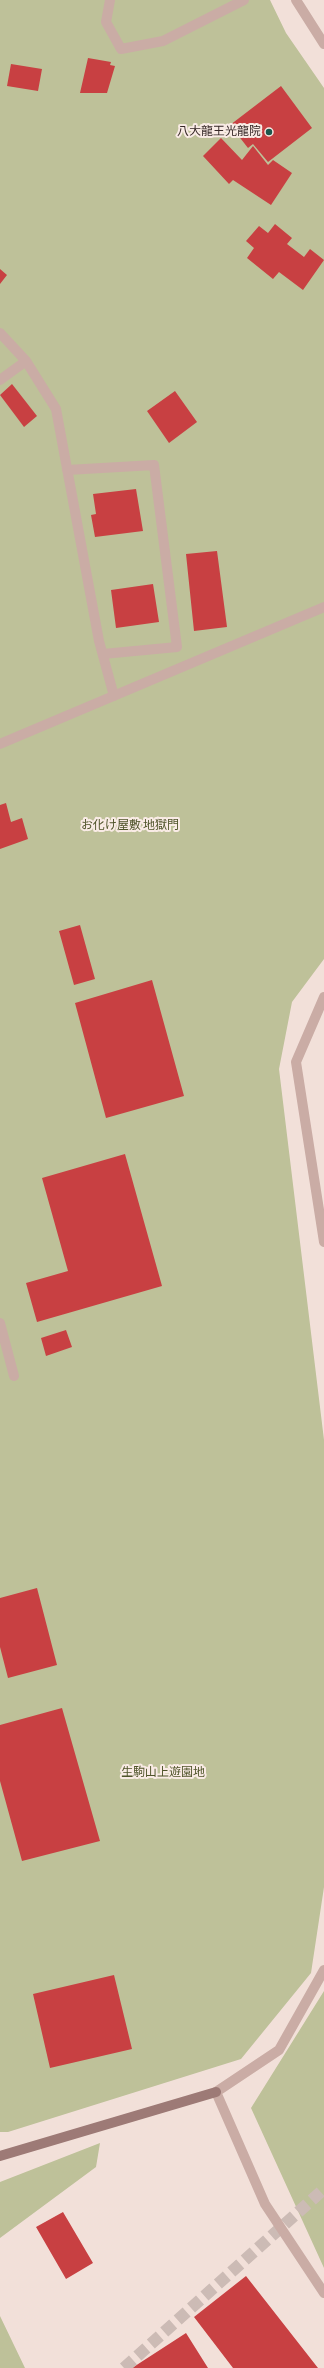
<!DOCTYPE html>
<meta charset="utf-8">
<style>
body{margin:0}
canvas{display:block;background:#f2e0d9}
</style>
<canvas width="324" height="2368"></canvas>
<script>
const ctx = document.querySelector('canvas').getContext('2d');
ctx.lineJoin = 'round';
function paint(path, color) {
  ctx.fillStyle = color;
  ctx.fill(path, 'evenodd');
}
function strokePath(path, color, width, dash) {
  ctx.strokeStyle = color;
  ctx.lineWidth = width;
  ctx.lineCap = dash ? 'butt' : 'round';
  ctx.setLineDash(dash || []);
  ctx.stroke(path);
}
function label(font, color, halo, rows, align = 'center') {
  ctx.font = font + ' "Sofia Sans Condensed","Noto Sans JP",sans-serif';
  ctx.lineWidth = 4;
  ctx.setLineDash([]);
  ctx.textBaseline = 'middle';
  ctx.strokeStyle = halo;
  ctx.fillStyle = color;
  for (const [text, x, y, turn = 0] of rows) {
    ctx.save();
    ctx.translate(x, y);
    ctx.rotate((+turn || 0) * Math.PI / 180);
    ctx.textAlign = isNaN(turn) ? turn : align;
    if (halo) ctx.strokeText(text, 0, 0);
    ctx.fillText(text, 0, 0);
    ctx.restore();
  }
}
paint(new Path2D(`
 M0,0H270L286,33L324,88V959L292,1002L279,1069L324,1440V1887L311,1973L241,2059L8,2132H0Z
 M324,1991V2268L251,2108Z
 M100,2143L96,2167L0,2238V2182Z
 M0,2316L25,2368H0Z`), '#bec199');
paint(new Path2D(`
 M88,58L111,62L110,65L115,66L107,93H80Z
 M11,64L42,69L38,91L7,86Z
 M281,86L312,128L268,162L253,144L248,148L230,125Z
 M221,138L242,160L253,146L268,165L273,160L292,173L271,205L233,180L229,184L203,156Z
 M275,224L292,238L287,244L304,257L310,249L324,260L303,290L279,272L273,279L247,258L254,248L246,241L259,226L268,233Z
 M0,269L7,275L0,284Z
 M12,384L37,416L24,427L0,395Z
 M175,391L197,422L169,443L147,411Z
 M136,489L143,531L95,537L91,515L96,514L93,494Z
 M217,551L227,627L194,631L186,554Z
 M153,584L159,622L116,628L111,590Z
 M6,803L11,822L22,818L28,839L0,849V805Z
 M80,925L95,979L74,985L59,931Z
 M152,980L184,1096L106,1118L75,1003Z
 M125,1154L162,1286L37,1322L26,1283L68,1271L42,1178Z
 M66,1330L72,1347L46,1356L41,1338Z
 M37,1588L57,1665L8,1678L0,1647V1598Z
 M62,1708L100,1841L22,1861L0,1781V1725Z
 M114,1975L132,2049L50,2068L33,1994Z
 M63,2212L93,2263L66,2279L36,2227Z
 M246,2276L318,2368H233L194,2317Z
 M186,2333L208,2368H132Z`), '#c84042');
strokePath(new Path2D(`
 M124,2368L324,2189`), '#ccbbb5', 12, [12, 6]);
strokePath(new Path2D(`
 M110,0L106,22L121,49L163,41L244,0
 M296,0L324,44
 M324,997L296,1062L324,1242
 M324,1970L279,2050L216,2092L265,2204L324,2293`), '#caaca5', 10);
strokePath(new Path2D(`
 M0,333L26,361L0,380
 M26,361L56,409L99,641L114,696
 M67,470L154,465L177,647L103,654
 M0,744L324,607
 M0,1323L14,1376`), '#caaca5', 10);
strokePath(new Path2D(`
 M0,2156L216,2092`), '#9d7a76', 10);
for (const [x, y, r, color] of [
 [269,132,4,"#1b574c"]
]) {
  const dot = new Path2D();
  dot.arc(x, y, r, 0, 2 * Math.PI);
  ctx.fillStyle = color;
  ctx.fill(dot);
  strokePath(dot, '#f9ebe5', 1.5);
}
label('12px', '#352726', '#f9ebe5', [
 ["八大龍王光龍院",261,132]
], 'right');
label('12px', '#4f542a', '#f9ebe5', [
 ["お化け屋敷 地獄門",130,826],
 ["生駒山上遊園地",163,1773]
]);
</script>
